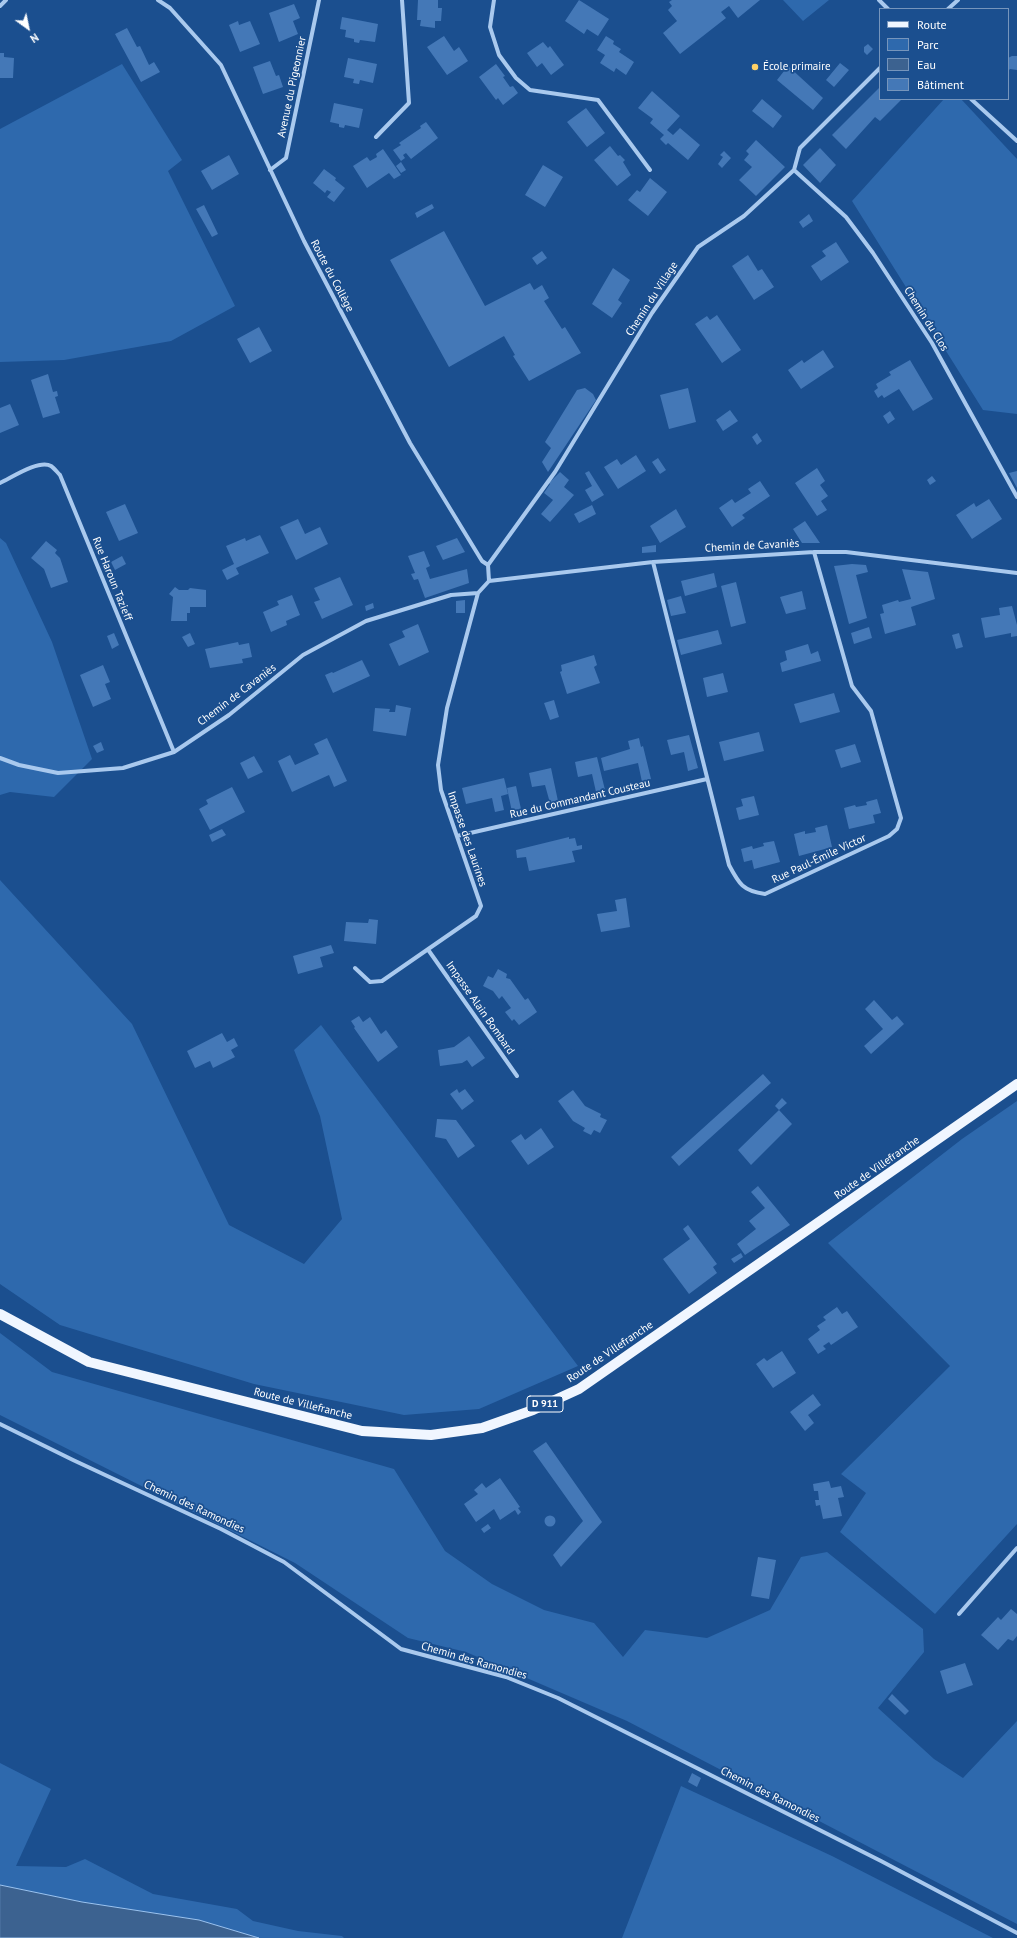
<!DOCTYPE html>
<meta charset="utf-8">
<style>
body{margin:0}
#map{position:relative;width:1017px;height:1938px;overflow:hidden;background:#1b4f8f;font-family:"PT Sans",sans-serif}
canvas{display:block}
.legend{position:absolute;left:879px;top:8px;width:130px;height:92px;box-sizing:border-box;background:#1b4f8f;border:1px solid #7695bc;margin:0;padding:5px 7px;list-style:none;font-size:12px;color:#fff}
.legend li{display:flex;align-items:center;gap:8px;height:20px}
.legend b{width:20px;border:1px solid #7695bc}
.north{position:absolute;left:8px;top:8px;width:40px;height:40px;-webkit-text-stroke:3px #1b4f8f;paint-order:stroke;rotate:147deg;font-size:11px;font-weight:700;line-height:16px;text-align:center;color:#fff}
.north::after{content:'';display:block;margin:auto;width:14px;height:18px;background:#fff;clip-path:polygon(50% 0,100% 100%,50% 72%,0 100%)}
</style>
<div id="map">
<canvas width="1017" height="1938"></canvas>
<ul class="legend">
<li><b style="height:5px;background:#f0f6ff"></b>Route</li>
<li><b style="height:11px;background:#2e69ad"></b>Parc</li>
<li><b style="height:11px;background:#3c6290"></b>Eau</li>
<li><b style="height:11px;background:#4478b7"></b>Bâtiment</li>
</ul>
<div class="north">N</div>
</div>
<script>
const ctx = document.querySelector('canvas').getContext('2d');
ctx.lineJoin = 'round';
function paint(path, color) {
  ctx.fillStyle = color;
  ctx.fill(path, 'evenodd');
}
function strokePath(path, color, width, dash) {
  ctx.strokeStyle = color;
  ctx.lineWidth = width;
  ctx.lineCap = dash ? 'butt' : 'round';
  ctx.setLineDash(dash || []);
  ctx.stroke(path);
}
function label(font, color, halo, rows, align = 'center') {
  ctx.font = font + ' "PT Sans",sans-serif';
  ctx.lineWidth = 3.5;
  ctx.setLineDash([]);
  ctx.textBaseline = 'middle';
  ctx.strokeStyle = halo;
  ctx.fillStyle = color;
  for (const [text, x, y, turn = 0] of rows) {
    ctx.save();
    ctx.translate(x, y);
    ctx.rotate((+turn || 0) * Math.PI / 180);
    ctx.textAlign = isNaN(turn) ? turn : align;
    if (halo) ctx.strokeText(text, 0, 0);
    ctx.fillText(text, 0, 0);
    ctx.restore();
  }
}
paint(new Path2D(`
 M783,0H829L803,21Z
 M122,64L182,160L168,171L235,306L171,341L64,360L0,362V129Z
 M944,99H961L1017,159V414L983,410L852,201Z
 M0,538L6,543L52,642L92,759L54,797L10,792L0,795Z
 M0,880L132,1024L229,1225L304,1264L342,1219L320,1116L294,1050L321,1025L578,1366L479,1409L404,1415L254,1384L60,1325L0,1284Z
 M1017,1101V1524L935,1614L840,1532L866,1493L841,1474L950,1366L828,1243L962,1139Z
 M0,1333L52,1372L394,1469L445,1551L492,1584L544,1610L594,1623L623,1657L645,1630L707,1638L770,1610L801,1557L827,1552L923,1629L924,1652L878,1708L934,1759L963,1778L1017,1721V1924L627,1721L466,1652L408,1638L295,1563L0,1415Z
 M0,1763L51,1789L16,1866L66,1867L85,1859L153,1894L237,1909L253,1921L298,1931L342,1936L344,1938H259L199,1920L82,1902L0,1885Z
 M681,1786L832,1856L993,1938H622Z`), '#2e69ad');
const water = new Path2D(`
 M0,1885L82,1902L199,1920L259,1938H0Z`);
paint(water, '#3c6290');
strokePath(water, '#9cc4f0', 1);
paint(new Path2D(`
 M418,0H438V8H442L441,21H435V28L420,26L421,20H417Z
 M579,0L609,19L598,36L587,29L584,34L565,21Z
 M672,0H760L738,18L729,6L721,12L726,18L680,54L663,33L677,21L668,10L672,6L669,2Z
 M294,4L300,18L293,21L298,34L279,42L269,13Z
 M342,17L378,24L375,42L360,40L359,43L354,42V39L345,37L346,30L340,29Z
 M238,21L239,25L250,21L260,44L240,52L229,25Z
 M127,28L137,47L140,46L149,65L154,62L160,72L141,82L115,34Z
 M444,36L454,51L459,47L468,61L447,75L427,47Z
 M606,36L614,41L613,44L621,49L619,52L634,62L626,75L616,68L614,72L600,63L605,55L597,50Z
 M543,42L548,48L550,46L564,65L551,75L542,63L537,67L527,53Z
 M868,44L873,49L867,55L864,52V47Z
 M0,53H4V57L14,58L13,78H0Z
 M1012,56H1017V70L1010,69L1008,71V58Z
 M348,58L377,64L373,83L360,80L359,84L353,83L354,79L344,77Z
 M270,61L276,76L279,75L283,87L263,94L253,67Z
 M840,63L849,70L834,87L826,80Z
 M496,64L505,76L503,77L510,87L513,86L518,93L503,105L498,98L496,100L479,77Z
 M788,66L823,98L813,110L777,80Z
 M880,87V99H902L880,121L875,117L846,149L832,135Z
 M652,91L680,116L667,130L673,135L680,128L700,145L688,160L668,143L666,145L660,139L664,135L650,123L653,119L638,108Z
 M762,99L782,116L773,128L752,111Z
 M334,103L363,109L359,128L345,125L344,128L339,127V124L330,122Z
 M586,108L605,133L587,147L567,122Z
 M426,122L438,138L411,159L406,153L403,155L405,158L401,161L393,150L401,145L399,143L421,128L420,126Z
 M756,140L785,167L756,196L739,180L752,167L744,160L749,154L746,151Z
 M610,146L618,156L620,155L625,160L623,162L631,175L617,186L594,160Z
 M820,148L836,165L820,183L803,165Z
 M383,149L401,175L394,179L389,173L367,188L353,166L367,157L370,161L377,157L376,154Z
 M724,151L731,158L722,168L718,164L723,157L720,155Z
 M229,155L239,174L212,190L201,171Z
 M401,162L406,170L401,173L396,166Z
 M543,165L563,177L545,207L525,195Z
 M324,169L336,178L335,180L345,188L334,202L327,197L331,192L327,190L325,193L313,183Z
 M650,178L667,192L648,216L628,200L637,190L640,192Z
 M432,204L434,208L417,218L415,213Z
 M204,205L218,234L212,237L196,209Z
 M809,214L813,221L803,228L799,222Z
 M444,231L485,306L530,283L534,290L542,285L549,298L544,301L562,329L565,327L581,353L529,381L513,356L515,355L504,336L449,367L390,260Z
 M836,242L849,262L821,281L811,266L826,256L822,251Z
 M542,251L547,258L537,265L532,258Z
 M748,255L758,271L762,269L774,287L754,300L732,266Z
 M613,268L630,280L618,300L622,303L612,318L592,304Z
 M717,315L741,350L722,363L695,324L707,316L710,320Z
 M259,327L272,351L250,363L237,339Z
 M823,350L834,367L801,389L788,370L802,360L804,363Z
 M910,360L933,399L913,411L899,389L884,398L882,395L878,398L874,391L878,388L876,384L891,375L889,372Z
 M48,374L53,392L57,391L58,396L55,397L60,413L43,418L31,380Z
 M585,388L593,394L596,400L548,472L542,462L551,448L545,442L577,390Z
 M688,388L696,422L669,429L660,395Z
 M10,404L19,425L0,433V408Z
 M730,410L738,421L723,431L716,420Z
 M890,411L895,419L888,424L883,416Z
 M757,433L762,441L757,445L752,437Z
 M636,455L646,471L618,489L604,467L617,459L621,465Z
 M658,458L666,470L660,474L652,462Z
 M817,468L825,481L820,485L828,496L821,501L827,510L817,516L795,483Z
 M589,471L604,495L592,502L585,490L592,486L585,473Z
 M1017,471V488L1009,473Z
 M560,472L569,480L564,487L574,495L550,522L541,514L553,500L544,493L550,484L549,483Z
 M932,476L936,481L930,485L927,480Z
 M760,481L770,496L742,515L745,518L732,527L719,508L732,499L735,503L751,493L748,489Z
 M989,499L1002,519L972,539L956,515L974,503L976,507Z
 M125,504L138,533L119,541L106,512Z
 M592,505L596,514L579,523L574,514Z
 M676,509L686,527L660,543L650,526Z
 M298,519L305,534L320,527L328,544L296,560L280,527Z
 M805,521L820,543H802L793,529Z
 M260,535L269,553L236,568L239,574L227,580L222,570L234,564L226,546L245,538L246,541Z
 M457,538L465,552L443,560L436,546Z
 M46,541L57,550L55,553L60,558L68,582L51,588L44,569L31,558Z
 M656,545V552L642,553V547Z
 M424,551L430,566L426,568L430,579L467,569L469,583L425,598L418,579L414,580L411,574L415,573L408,556Z
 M122,556L126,564L115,570L111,562Z
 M852,564L866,565L868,572L856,575L867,618L849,624L834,566Z
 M902,569L928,572L935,599L911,607L916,625L885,634L880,614L884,613L882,605L898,600L899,602L911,599Z
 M714,573L717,587L685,596L681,581Z
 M340,577L353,605L322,619L314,602L320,600L314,588Z
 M736,582L746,623L731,627L721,586Z
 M175,587L179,590H188L190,588L206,590V607H190V613H187V621H171L173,597L169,594Z
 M802,591L806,609L786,614L780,597Z
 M292,595L300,615L286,621L287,625L271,632L263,612L279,605L277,601Z
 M681,596L686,613L671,616L667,600Z
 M465,600V613H456V601Z
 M373,603L374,608L366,611L365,606Z
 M1012,606L1017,625V636L1011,637V633L985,638L981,618L1000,615L999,608Z
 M418,624L429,652L399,666L389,644L405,637L402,631Z
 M869,627L872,638L854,644L851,633Z
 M718,630L722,644L681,655L677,640Z
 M114,633L119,645L112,649L107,636Z
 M190,633L195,644L188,647L182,637Z
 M959,633L963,647L956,649L952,635Z
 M238,642L239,645L249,643L252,657L242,659L243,663L210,668L205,649Z
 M808,644L811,654L818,651L821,661L782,672L780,663L787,660L785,651Z
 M594,655L597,665L594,667L600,683L567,694L560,672L562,671L561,665Z
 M362,660L370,676L333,693L325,675L332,672L333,673Z
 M103,665L110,682L105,684L111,699L93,707L80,675Z
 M723,673L728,692L707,697L703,678Z
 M834,693L840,712L800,723L794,704Z
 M554,700L559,717L550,720L544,703Z
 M396,705L411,708L406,736L373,731L375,708L390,709L389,712H395Z
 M759,732L764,751L724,761L719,742Z
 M689,735L698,768L688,771L684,752L671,755L667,740Z
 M327,738L347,781L334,787L329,775L292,792L278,761L290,755L295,765L319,754L314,744Z
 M639,738L641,747L643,746L651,779L642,782L638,763L604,771L601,758L630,749L628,741Z
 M101,742L104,750L97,753L93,746Z
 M855,744L861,762L841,768L835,750Z
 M254,756L263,772L248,779L240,763Z
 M597,757L605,790L596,792L592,774L578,777L575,762Z
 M551,768L558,801L550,803L545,785L532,787L529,773Z
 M504,778L508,794L501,796L504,810L495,812L492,798L466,804L462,788Z
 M516,786L521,809L512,812L507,788Z
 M232,787L245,812L210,830L199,809L208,804L206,800Z
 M754,796L759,815L739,820L736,808L743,806L741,799Z
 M877,799L881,813L873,815L875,823L849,829L844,808L855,805L856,807L867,805L866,802Z
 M827,825L832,847L799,856L794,834L805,831V834L816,832L815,828Z
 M222,829L226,835L212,842L209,835Z
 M569,837V839L575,838L577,846L582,845V849L572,851L575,862L529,871L526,857L517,858L516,850Z
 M774,841L780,862L754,869L752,860L744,862L741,849L752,846L753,849L764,846L763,843Z
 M626,898L630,927L601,932L597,914L617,911L615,900Z
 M369,919L378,920L376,944L344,941L346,922L368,923Z
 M331,945L334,953L320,957L323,967L298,974L293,956Z
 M498,969L507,974L506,978L510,979L525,1000L528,998L537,1012L519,1025L514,1019L512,1021L505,1012L511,1008L502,996L499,999L493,991L483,986L488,976L493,978Z
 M874,1000L892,1020L897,1016L904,1024L871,1054L864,1046L883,1029L865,1009Z
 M359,1016L363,1022L370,1017L381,1034L386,1030L398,1047L378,1062L354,1028L355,1027L351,1021Z
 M222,1033L227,1042L234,1038L238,1046L231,1050L235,1057L213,1068L210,1061L195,1068L187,1051Z
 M469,1036L485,1058L472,1067L467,1060L462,1063L440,1066L438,1050L454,1047Z
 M763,1074L771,1083L679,1166L671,1157Z
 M457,1089L459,1093L465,1089L474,1101L462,1110L450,1094Z
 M573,1090L585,1106L601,1114L600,1117L607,1120L600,1133L594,1130L591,1135L583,1131L585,1128L573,1121L558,1101Z
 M782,1098L787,1103L779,1110L775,1106Z
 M779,1110L792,1124L751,1165L738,1150Z
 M437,1119L456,1120L475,1146L458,1158L446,1139L435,1137Z
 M541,1128L554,1147L528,1165L511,1141L521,1134L525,1140Z
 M758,1186L790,1225L745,1255L737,1244L756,1229L749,1221L765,1208L751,1192Z
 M688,1225L717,1264L713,1267L717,1273L689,1294L663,1259L690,1239L683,1229Z
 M741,1253L743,1257L734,1263L731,1259Z
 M837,1307L842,1314L847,1311L858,1327L831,1345L829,1342L823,1346L826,1349L818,1354L808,1339L820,1330L817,1326L826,1320L823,1317Z
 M782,1351L796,1373L773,1388L756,1364L764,1358L767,1361Z
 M813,1394L821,1405L808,1415L814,1423L805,1431L790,1412Z
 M546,1442L602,1522L561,1567L553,1555L583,1521L533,1451Z
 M500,1478L520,1507L518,1508L521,1512L518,1515L515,1510L500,1520L494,1509L476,1522L464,1504L478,1494L474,1490L482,1483L486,1488Z
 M829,1481L831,1488L841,1486L844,1497L838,1498L842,1516L823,1519L820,1505L816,1506L815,1500H819L818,1491H814L813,1484Z
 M544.5 1521a5.5 5.5 0 1 1 11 0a5.5 5.5 0 1 1-11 0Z
 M488,1524L491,1528L484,1533L481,1529Z
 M758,1557L776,1560L769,1599L751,1596Z
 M1011,1609L1017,1614V1636L1013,1641L1008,1639L998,1650L981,1635L998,1617L1001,1620Z
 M965,1663L973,1685L947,1694L940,1671Z
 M892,1694L909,1711L905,1715L888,1699Z
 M692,1773L701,1778L697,1787L688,1782Z`), '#4478b7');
strokePath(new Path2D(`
 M158,0L170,8L221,65L304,241L410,443L482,561L488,565
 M494,0L490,27L499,55L516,78L530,90L598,100L650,170
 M879,0L888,9
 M0,6L6,0
 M948,9L958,0
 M971,99L1017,141
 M376,137L409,103L402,0
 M270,170L286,158L319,0
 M794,170L846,217L873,253L932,343L1017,497
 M0,483C11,478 39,459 51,466C54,468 57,472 60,475L174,752
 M653,562L729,865C739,884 743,891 765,894L889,836L897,829L901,818L871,711L852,686L814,552
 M489,581L488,565L555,472L652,313L698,247L744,216L794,170L800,148L880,68
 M489,581L653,562L814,552H846L1017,573
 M0,758L19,765L58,773L123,768L174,752L229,715L303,655L366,621L451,595L478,593
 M457,836L707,779
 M429,951L517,1076
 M355,968L370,982L382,981L476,916L481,906L441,790L438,765L447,708L478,593L489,581
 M0,1424L73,1460L221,1529L284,1562L401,1649L506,1677L558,1698L881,1861L1017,1933
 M959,1614L1017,1548`), '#a9c9ee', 4);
strokePath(new Path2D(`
 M0,1314L89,1362L362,1431L431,1435L482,1428L533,1410L579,1389L1017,1084`), '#f0f6ff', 10);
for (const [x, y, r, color] of [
 [755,67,4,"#ffd166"]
]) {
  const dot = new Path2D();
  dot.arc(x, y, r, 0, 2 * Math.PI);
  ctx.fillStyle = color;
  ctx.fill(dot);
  strokePath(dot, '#1b4f8f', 1.5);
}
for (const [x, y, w] of [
 [545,1404,36]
]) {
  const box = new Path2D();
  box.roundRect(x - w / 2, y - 8, w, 16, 3);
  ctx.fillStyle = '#1b4f8f';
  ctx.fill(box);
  strokePath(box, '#fff', 1);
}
label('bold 10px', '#fff', null, [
 ["D 911",545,1404]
]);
label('11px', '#fff', '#1b4f8f', [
 ["École primaire",763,67]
], 'left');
label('11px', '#fff', '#1b4f8f', [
 ["Avenue du Pigeonnier",292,87,-78],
 ["Route du Collège",332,276,62],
 ["Chemin du Village",652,299,-57],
 ["Chemin du Clos",926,319,58],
 ["Chemin de Cavaniès",752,546,-3],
 ["Rue Haroun Tazieff",112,579,68],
 ["Chemin de Cavaniès",237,695,-37],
 ["Rue du Commandant Cousteau",580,799,-13],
 ["Impasse des Laurines",467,839,71],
 ["Rue Paul-Émile Victor",819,859,-25],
 ["Impasse Alain Bombard",480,1008,55],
 ["Route de Villefranche",877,1168,-35],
 ["Route de Villefranche",610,1352,-34],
 ["Route de Villefranche",303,1404,14],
 ["Chemin des Ramondies",194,1507,25],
 ["Chemin des Ramondies",474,1661,16],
 ["Chemin des Ramondies",770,1795,27]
]);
</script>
